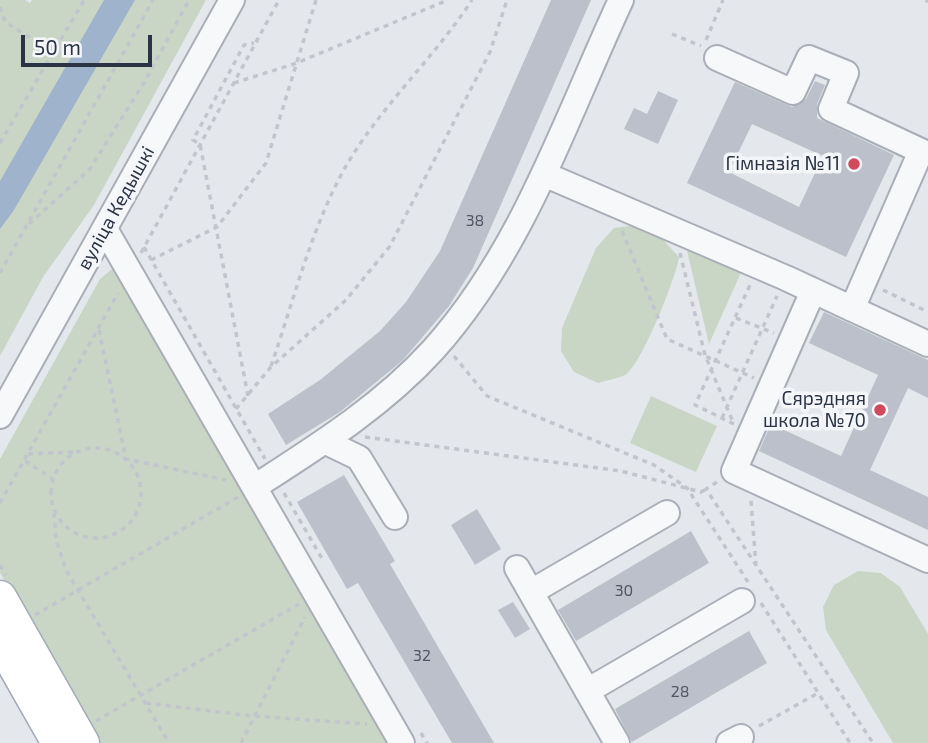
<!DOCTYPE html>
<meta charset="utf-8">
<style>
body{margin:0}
#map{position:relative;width:928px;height:743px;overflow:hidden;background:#e4e7ec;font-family:"Exo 2",sans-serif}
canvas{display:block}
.scale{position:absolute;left:21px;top:35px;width:131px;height:32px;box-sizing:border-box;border:4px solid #2b3445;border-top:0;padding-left:9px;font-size:21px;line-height:24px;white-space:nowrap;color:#2b3445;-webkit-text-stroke:5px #f4f6f9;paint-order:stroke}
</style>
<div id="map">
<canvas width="928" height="743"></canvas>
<div class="scale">50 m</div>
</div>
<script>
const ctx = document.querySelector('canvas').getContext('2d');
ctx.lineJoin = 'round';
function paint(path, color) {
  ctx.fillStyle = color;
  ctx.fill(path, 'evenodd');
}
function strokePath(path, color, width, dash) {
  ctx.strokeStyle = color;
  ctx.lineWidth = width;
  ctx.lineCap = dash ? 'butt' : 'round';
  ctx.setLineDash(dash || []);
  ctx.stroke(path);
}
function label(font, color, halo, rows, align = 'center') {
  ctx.font = font + ' "Exo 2",sans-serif';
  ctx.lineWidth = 7;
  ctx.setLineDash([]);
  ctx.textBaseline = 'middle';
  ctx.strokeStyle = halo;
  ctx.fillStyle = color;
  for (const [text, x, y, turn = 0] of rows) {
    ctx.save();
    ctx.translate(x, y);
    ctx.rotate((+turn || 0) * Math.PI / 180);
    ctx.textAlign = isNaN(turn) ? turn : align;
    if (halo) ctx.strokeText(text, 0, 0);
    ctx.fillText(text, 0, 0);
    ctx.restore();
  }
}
paint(new Path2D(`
 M0,0H25L30,3L32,0H206L94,205L43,277L0,356Z
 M637,225L656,232L679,257C676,278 641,366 625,375C617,379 607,380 598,383L574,372L561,351L562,328L596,248L614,228Z
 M685,242L743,268L709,344Z
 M112,269L117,270L393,743H99L0,573V459L100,279Z
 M651,396L717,426L696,472L630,443Z
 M858,571L881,573L900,587L928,634V743H893L826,630L823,607L834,585Z`), '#c9d6c5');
paint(new Path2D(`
 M104,0H135L14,210L0,229V181Z`), '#9fb4cc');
paint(new Path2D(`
 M551,0H591L473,268L449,306L403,360L340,412L286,445L268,414L320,380L380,331L406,302L440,251Z
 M815,81L825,85L817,104V118L894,155L846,257L687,183L735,82L792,107L806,99ZM752,124L823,156L799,207L729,172Z
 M658,91L678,100L658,144L624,129L634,108L647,114Z
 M824,312L928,360V398L908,388L870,470L928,497V530L759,451L771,424L841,456L878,375L809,343Z
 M344,475L395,561L390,564L494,743H452L358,583L347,589L297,502Z
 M477,509L501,549L475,565L451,525Z
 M691,531L709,563L576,641L558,610Z
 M513,602L530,629L515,638L498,610Z
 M749,631L767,663L632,742L615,709Z`), '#bbc0ca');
const minor = new Path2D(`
 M717,58L793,92L809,58L846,73L831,109L921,151L852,309
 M546,175L786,278L928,344
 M105,229L402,743
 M813,291L734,471L928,560
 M0,416L232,0
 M326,442L359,458L395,517
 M256,486C318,446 382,406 433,350C523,250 565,120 621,0
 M517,568L617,743
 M531,592L667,513
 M587,691L742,601
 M729,743L741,737`);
const major = new Path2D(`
 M0,597L83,743
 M0,641L58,743`);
strokePath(minor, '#a9aeb7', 28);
strokePath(major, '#a3abb8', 35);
strokePath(new Path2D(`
 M926,0L928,2
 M0,7L5,22L53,52
 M672,34L701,46
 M706,40L723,0
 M234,83L294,64L448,0
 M0,143L84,0
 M29,224L89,170L145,81L189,0
 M622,231L667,339L754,378
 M144,247L265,459
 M141,253L279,0
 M680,253L705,355L733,422
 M151,260L217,227L266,163L316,0
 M0,273L153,0
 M883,290L928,312
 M736,318L774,333
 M99,330L126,459L226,480
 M454,356L487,396L654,465L687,488L748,582
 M271,366C294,300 311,228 346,166C381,106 434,58 472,0
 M248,396L200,144L193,140L244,45L254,43
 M236,409L270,368L346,300L390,246L490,52L507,0
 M722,418L777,296
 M734,424L695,405L750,285
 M365,437L621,471L701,492L706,489
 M51 493a45 45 0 1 1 90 0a45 45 0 1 1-90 0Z
 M28,454L75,452
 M25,461L53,479
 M717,482L706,489L873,743
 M284,493L324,562
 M751,501L756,566
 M0,503L118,293
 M54,513L56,540L66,570L169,743
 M0,565L6,575
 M761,603L850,743
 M35,615L238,497
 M146,703L252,716L367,724
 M96,721L299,604
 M759,726L818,693
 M421,733L427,743
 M241,743L305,617`), '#c2c5cb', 3.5, [5, 5]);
strokePath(minor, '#f7f8fa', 24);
strokePath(major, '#fff', 32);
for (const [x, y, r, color] of [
 [854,164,7,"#d1495b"],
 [880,410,7,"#d1495b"]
]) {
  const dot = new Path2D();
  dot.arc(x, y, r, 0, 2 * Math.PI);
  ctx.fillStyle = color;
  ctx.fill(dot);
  strokePath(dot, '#f4f6f9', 2.5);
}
label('16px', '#4f5766', null, [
 ["38",475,221],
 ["30",624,591],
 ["32",422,656],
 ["28",680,692]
]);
label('19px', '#2b3445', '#f4f6f9', [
 ["Гімназія №11",840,164],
 ["Сярэдняя",866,399],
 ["школа №70",866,421]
], 'right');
label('19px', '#2b3445', '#f4f6f9', [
 ["вуліца Кедышкі",116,208,-61]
]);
</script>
